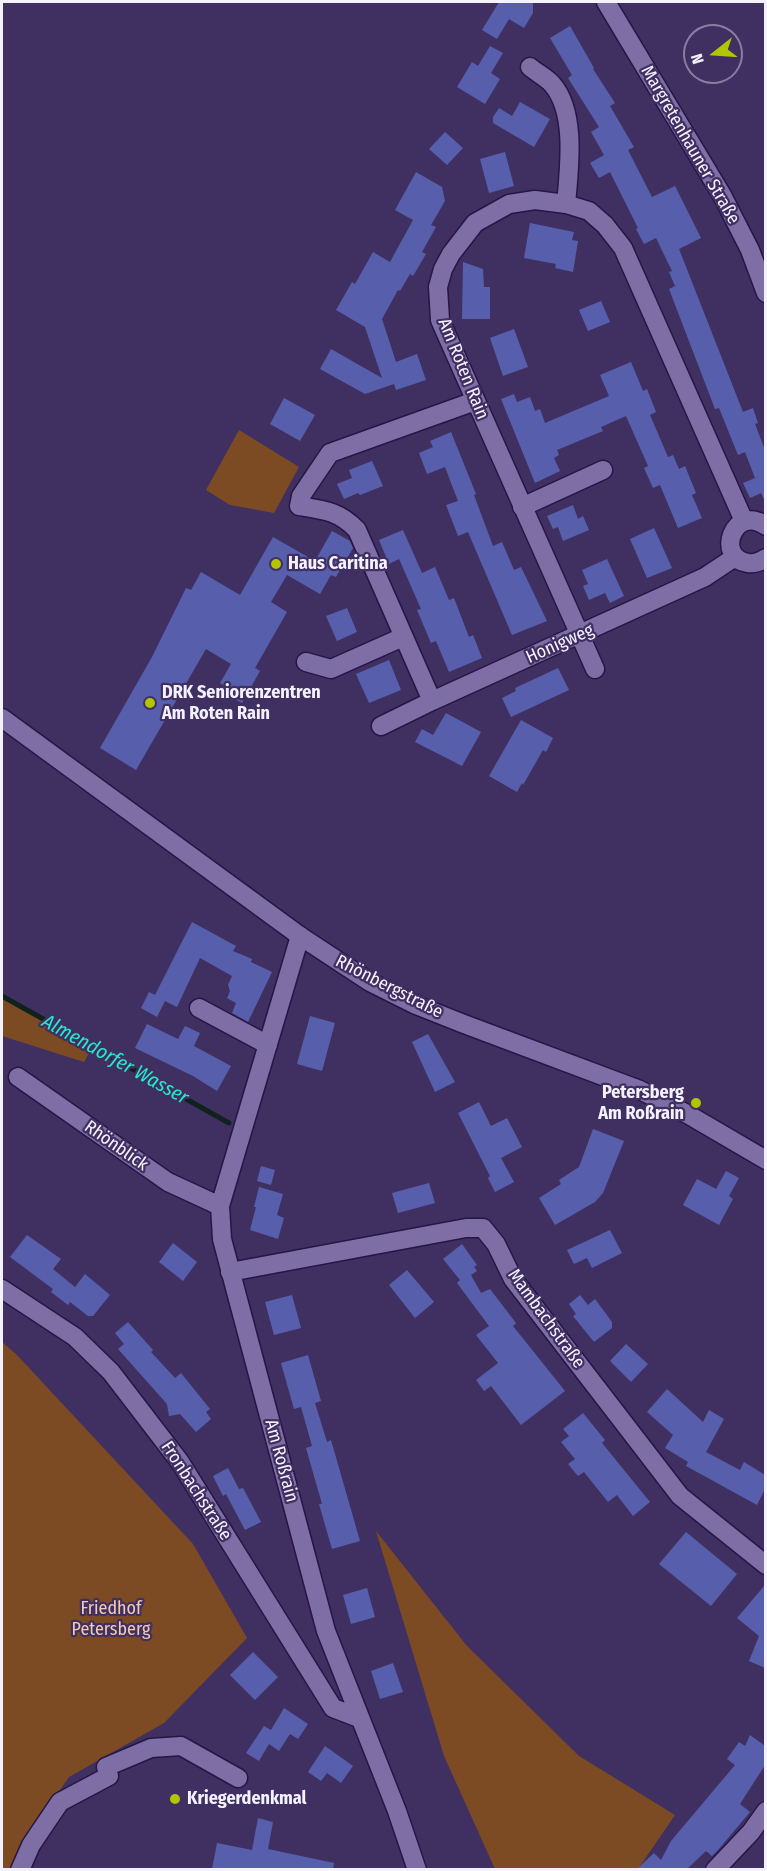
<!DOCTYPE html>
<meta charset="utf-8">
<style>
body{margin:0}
#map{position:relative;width:767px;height:1871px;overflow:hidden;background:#403062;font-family:"Fira Sans Condensed",sans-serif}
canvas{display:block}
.frame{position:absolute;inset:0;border:3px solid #f5f2ff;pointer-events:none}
.north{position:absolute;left:683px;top:24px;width:60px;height:60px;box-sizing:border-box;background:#403062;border:2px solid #887ea1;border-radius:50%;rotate:253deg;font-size:16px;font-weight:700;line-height:24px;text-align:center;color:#f5f2ff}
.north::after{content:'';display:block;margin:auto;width:21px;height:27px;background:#b1c500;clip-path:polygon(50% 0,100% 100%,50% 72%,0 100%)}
</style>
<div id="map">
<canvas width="767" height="1871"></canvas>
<div class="frame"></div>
<div class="north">N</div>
</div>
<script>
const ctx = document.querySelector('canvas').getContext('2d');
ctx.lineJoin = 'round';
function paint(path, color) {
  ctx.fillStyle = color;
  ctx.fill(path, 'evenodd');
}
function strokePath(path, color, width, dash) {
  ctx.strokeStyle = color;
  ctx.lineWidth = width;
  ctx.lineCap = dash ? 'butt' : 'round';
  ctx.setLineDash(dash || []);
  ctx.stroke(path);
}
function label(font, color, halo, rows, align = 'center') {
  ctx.font = font + ' "Fira Sans Condensed",sans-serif';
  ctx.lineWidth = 4.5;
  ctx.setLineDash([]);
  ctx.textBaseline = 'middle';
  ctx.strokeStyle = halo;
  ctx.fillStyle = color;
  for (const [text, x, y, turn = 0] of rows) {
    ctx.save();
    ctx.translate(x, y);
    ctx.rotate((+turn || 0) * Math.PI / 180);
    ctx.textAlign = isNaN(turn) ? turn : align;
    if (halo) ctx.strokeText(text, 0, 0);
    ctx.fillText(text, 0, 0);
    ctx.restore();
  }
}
paint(new Path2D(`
 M239,430L299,467L274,513L230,505L206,490Z
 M2,997L92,1048L84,1062L2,1036Z
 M2,1342L16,1354L193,1544L247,1638L164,1723L69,1777L21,1846L12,1870L2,1869Z
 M376,1531L467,1646L579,1756L675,1815L638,1869H495L444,1756Z`), '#7d4b23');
strokePath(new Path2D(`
 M2,996L229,1123`), '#11221e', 5);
paint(new Path2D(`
 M499,2H533V13L524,28L509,19L497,39L482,30Z
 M570,26L594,68L593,69L615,103L610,106L634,147L628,150L652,197L675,186L701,238L679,249L743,412L753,408L758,423L755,424L765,450V501L761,493L750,498L743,483L755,478L745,452L738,455L719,408L715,409L669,289L675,286L669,272L672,271L656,238L644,244L636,229L638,228L610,172L599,178L590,163L604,155L591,132L599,127L568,78L572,75L550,38Z
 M490,46L503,53L491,73L500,79L485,104L457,87L472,62L478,66Z
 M520,102L550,119L534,147L493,123V117L499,108L512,116Z
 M445,132L463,148L447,165L429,149Z
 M505,152L514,186L489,193L480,159Z
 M416,172L442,187L445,201L431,225L436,227L422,252L426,254L413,276L410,274L400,291L398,290L382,319L396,362L417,354L426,380L396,390L394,384L365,394L320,369L331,349L382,378L365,327L336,310L352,282L355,284L373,252L390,262L413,220L395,210Z
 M530,223L574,232L572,240L578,241L573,272L555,268L556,264L524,258Z
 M463,262L483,269L484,287H490V319H462Z
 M601,301L610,322L588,331L579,310Z
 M514,329L528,367L503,376L490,338Z
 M631,362L643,391L647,389L656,412L650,415L668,457L673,455L679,469L685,466L696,493L692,495L702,518L678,528L660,485L653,488L644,468L648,466L626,416L601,427L603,431L557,450L559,455L554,458L560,471L535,483L501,399L514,394L517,402L530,397L535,411L540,409L545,423L609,396L600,375Z
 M284,398L315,415L300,441L270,424Z
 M451,432L476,494L474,495L493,546L502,542L514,570L521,567L547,621L512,635L468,532L458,536L446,505L458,501L445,467L427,474L419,453L433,447L430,441Z
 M372,461L383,486L360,495L358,493L344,499L337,484L352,478L349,470Z
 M573,505L578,519L583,516L589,530L563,541L558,527L553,529L547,516Z
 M654,528L672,568L647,578L630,539Z
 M403,530L422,573L435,567L449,600L454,598L469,637L473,635L482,658L449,672L436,641L431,643L417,610L421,609L399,559L389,564L379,540Z
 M332,531L350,541L353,548L336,577L331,575L320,594L287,575L271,602L287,612L255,668L260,671L242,703L229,696L233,690L220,683L231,664L206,649L136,770L100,748L152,657L186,588L191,590L201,572L240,595L273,537L315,561Z
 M607,559L624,596L610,603L605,593L589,600L583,586L588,584L582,570Z
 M347,608L357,632L337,641L326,616Z
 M389,660L401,690L369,703L356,674Z
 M558,668L569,690L511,717L502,698L516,691L515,688Z
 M446,713L481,732L462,766L415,742L422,729L433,735Z
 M521,720L553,738L546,752L543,750L523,785L522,783L517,792L489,776Z
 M192,922L236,946L233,951L252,959L251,962L272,972L248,1022L232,1013L236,1003L227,998L230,991L228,985L232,976L200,958L177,1007L165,1001L157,1017L141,1008L149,992L155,995Z
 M310,1016L335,1023L322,1071L297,1064Z
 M147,1024L178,1039L185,1026L200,1033L194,1046L231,1066L217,1091L193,1076L135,1048Z
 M428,1034L455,1082L435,1092L412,1042Z
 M479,1102L491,1126L507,1118L522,1147L501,1158L514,1182L495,1192L488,1178L490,1176L458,1113Z
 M593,1129L624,1141L603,1193L595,1202L555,1225L539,1198L561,1184L559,1180L579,1167Z
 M261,1166L275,1170L271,1185L257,1181Z
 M726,1171L739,1178L729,1196L733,1199L719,1225L683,1205L697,1179L716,1189Z
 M429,1183L435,1203L398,1213L392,1193Z
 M259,1187L283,1194L277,1215L284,1218L278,1239L250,1230L256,1207H254Z
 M610,1230L622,1253L592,1268L587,1258L574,1264L567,1250Z
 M27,1235L61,1259L53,1269L75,1287L85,1274L110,1295L93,1316H88L70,1302L68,1305L51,1292L53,1289L10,1257Z
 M173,1243L197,1262L183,1281L159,1262Z
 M462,1244L477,1265L474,1267L477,1271L471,1275L481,1293L490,1289L516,1323L513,1326L565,1391L521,1425L491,1386L484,1391L476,1380L498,1363L476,1335L489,1326L457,1283L460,1280L443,1259Z
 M407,1270L434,1302L415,1318L389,1285Z
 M292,1295L301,1328L274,1335L265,1302Z
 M580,1295L588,1305L595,1299L612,1322V1328L594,1342L573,1316L576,1314L569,1304Z
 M128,1322L153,1350L151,1352L175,1378L181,1373L210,1409L206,1412L211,1419L196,1432L180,1414L169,1416L167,1404L118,1349L124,1344L115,1333Z
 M626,1344L648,1364L631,1382L610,1361Z
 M308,1355L321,1401L315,1403L327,1442L331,1440L360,1541L332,1549L319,1504H322L306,1448L312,1446L301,1407L294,1409L281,1363Z
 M667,1389L703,1422L709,1410L724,1419L706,1452L740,1470L744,1462L765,1475V1489L757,1505L686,1466L688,1462L665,1448L673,1435L647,1412Z
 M583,1413L605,1440L602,1443L650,1502L633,1516L617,1495L608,1502L584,1472L578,1476L568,1464L575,1459L561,1442L569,1436L563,1429Z
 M228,1468L239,1489L243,1488L261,1522L245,1530L226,1494L223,1496L213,1476Z
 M686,1532L737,1574L711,1606L659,1564Z
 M765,1585V1668L749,1661L759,1636L737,1618Z
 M367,1588L375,1617L351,1624L343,1595Z
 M253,1652L278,1677L255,1700L230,1675Z
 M393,1663L403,1692L380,1699L371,1671Z
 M284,1708L308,1724L298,1739L290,1734L279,1751L269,1744L259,1761L246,1753L264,1726L271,1730Z
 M750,1735L765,1746V1765L740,1804L750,1812L718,1850L712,1856L706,1851L687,1869H637L654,1853L661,1860L671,1841L735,1765L727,1759L739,1742L745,1746Z
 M325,1746L353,1766L341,1783L327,1773L321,1781L308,1772Z
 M258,1818L273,1822L268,1849L334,1863L333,1869H212L217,1843L252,1850Z`), '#575fad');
const street = new Path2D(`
 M530,67C537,73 547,78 552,84C577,112 569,170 566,204L589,211L605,225L623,248L744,521
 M566,204L535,200L509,204L475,223L451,254L443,269L438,287L440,320L595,669
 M522,507L603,470
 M766,526C734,503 714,558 748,563C755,564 760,562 766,558
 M306,662L331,669L403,637
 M432,701L357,530C339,511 324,510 299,506L301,496L330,453L475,401
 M381,726L432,701L705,577L735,557
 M300,936L220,1206L222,1239L326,1631L397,1811L417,1870
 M199,1008L268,1045
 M18,1077L168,1182L220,1206
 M230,1272L466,1228H483L496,1244L513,1279L680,1496L766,1565
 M2,1289L75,1337L111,1372L180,1462L333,1708L359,1718
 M20,1870L31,1845L60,1802L109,1776L106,1767L151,1748L181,1746L238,1778
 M715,1870L751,1832L766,1811`);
const secondary = new Path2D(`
 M606,2L723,197L750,250L766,293
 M2,718L300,936L370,982L416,1005L464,1024L640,1090L689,1115L766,1160`);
strokePath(street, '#271545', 21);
strokePath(secondary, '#271545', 21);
strokePath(street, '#7e6ea6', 18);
strokePath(secondary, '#7e6ea6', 18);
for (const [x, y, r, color] of [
 [276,564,6,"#b1c500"],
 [150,703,6,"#b1c500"],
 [696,1103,6,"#b1c500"],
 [175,1799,6,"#b1c500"]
]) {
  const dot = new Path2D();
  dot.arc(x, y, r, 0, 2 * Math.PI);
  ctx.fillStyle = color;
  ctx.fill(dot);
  strokePath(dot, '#403062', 2);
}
label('18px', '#f5f2ff', '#403062', [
 ["Margretenhauner Straße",690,145,60],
 ["Am Roten Rain",463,369,68],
 ["Honigweg",560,644,-24],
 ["Rhönbergstraße",389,987,27],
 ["Rhönblick",116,1146,35],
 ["Mambachstraße",546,1319,54],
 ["Am Roßrain",281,1461,75],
 ["Fronbachstraße",196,1491,57]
]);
label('bold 18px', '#f5f2ff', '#403062', [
 ["Haus Caritina",288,564],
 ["DRK Seniorenzentren",162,693],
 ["Am Roten Rain",162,714],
 ["Petersberg",684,1093,"right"],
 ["Am Roßrain",684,1114,"right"],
 ["Kriegerdenkmal",187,1799]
], 'left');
label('18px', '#f4cbaf', '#403062', [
 ["Friedhof",111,1609],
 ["Petersberg",111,1630]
]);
label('italic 20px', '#26ebc9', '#403062', [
 ["Almendorfer Wasser",115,1060,29]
]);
</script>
